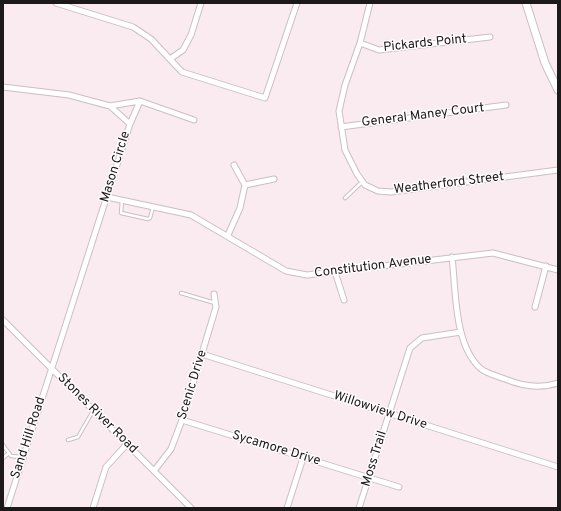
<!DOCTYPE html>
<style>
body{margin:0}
#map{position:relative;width:561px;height:511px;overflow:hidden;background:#f9ebf0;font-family:Overpass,sans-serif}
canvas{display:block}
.frame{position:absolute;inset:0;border:4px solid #1d181a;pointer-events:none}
</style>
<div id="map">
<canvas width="561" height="511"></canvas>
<div class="frame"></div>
</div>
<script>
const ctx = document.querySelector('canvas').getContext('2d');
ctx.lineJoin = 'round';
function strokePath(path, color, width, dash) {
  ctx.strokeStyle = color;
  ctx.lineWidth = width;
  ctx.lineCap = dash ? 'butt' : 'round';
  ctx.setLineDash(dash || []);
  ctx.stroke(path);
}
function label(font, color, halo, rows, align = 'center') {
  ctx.font = font + ' Overpass,sans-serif';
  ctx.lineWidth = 3;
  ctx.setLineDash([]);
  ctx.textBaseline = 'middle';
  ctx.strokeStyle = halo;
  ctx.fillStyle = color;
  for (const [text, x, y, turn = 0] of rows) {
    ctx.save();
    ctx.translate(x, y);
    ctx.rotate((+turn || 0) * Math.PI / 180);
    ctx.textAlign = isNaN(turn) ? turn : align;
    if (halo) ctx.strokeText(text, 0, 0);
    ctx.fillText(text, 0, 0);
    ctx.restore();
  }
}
const service = new Path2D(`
 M345,198L362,182
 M122,201L121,213L148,219L150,218L153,207
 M181,293L215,303
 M68,440L78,437L93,411
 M3,445L11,456L22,457
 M3,458L9,453`);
const minor = new Path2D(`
 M56,3L133,27L151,39L182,72L265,98L297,3
 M370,3L360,43L345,85L339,111L345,150L357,174L365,185L378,191L391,192L558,170
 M360,43L379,50L490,37
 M170,59L183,50L191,35L201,3
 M3,87L69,95L110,106L140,101L194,120
 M110,106L130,124
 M341,127L506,105
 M245,185L274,179
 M107,197L191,215L286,271L307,275L493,253L558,270
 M228,235L240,208L245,185L234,165
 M452,257C456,291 454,344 480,368C485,373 497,376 505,379C522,386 540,389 558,383
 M335,272L344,300
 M535,307L546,266
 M3,320L191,508
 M202,354L558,467
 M182,420L399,487
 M154,471L171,449L182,420L216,307L214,294
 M7,508L130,124L140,101
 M93,508L106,467L127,444
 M287,508L303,458
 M359,508L410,348L422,338L461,332`);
const secondary = new Path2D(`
 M526,3L545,63L558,90`);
strokePath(service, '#ccbec3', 4.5);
strokePath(minor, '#ccbec3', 7);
strokePath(secondary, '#ccbec3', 9);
strokePath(service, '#fff', 2.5);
strokePath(minor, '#fff', 5);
strokePath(secondary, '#fff', 7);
label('13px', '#1d181a', '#fffcfd', [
 ["Pickards Point",425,44,-6],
 ["General Maney Court",423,116,-7],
 ["Mason Circle",116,167,-73],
 ["Weatherford Street",449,184,-7],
 ["Constitution Avenue",373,267,-7],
 ["Scenic Drive",193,385,-73],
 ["Willowview Drive",380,411,18],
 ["Stones River Road",97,414,45],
 ["Sand Hill Road",29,438,-72],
 ["Sycamore Drive",276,449,17],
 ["Moss Trail",375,459,-73]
]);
</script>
